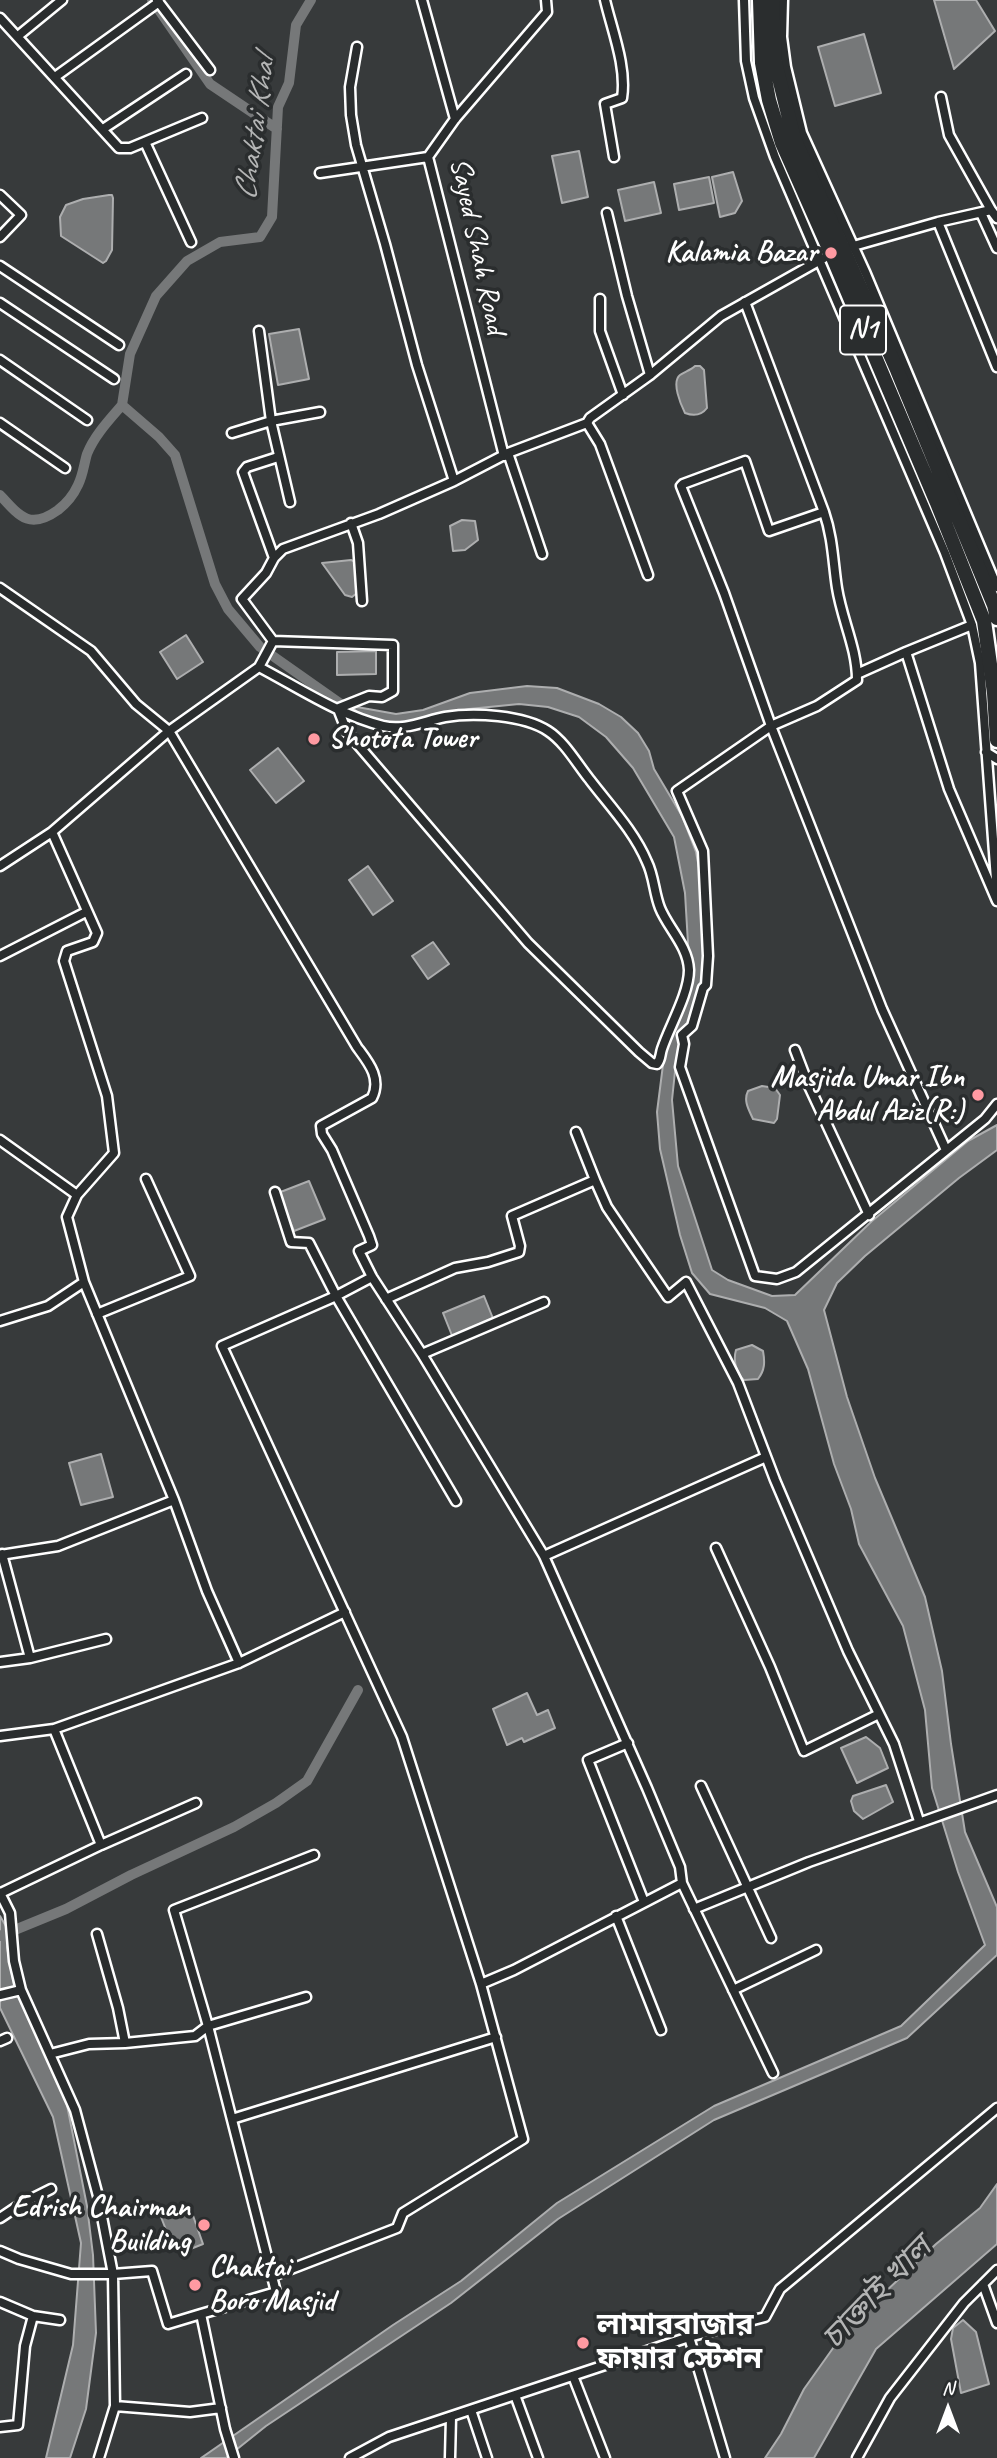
<!DOCTYPE html>
<meta charset="utf-8">
<style>
body{margin:0}
#map{position:relative;width:997px;height:2458px;overflow:hidden;background:#373a3b;font-family:Caveat,sans-serif}
canvas{display:block}
.north{position:absolute;left:913px;top:2374px;width:70px;height:70px;-webkit-text-stroke:5px #2a2d2e;paint-order:stroke;rotate:0deg;font-size:19px;font-weight:700;line-height:28px;text-align:center;color:#fff}
.north::after{content:'';display:block;margin:auto;width:24px;height:32px;background:#fff;clip-path:polygon(50% 0,100% 100%,50% 72%,0 100%)}
</style>
<div id="map">
<canvas width="997" height="2458"></canvas>
<div class="north">N</div>
</div>
<script>
const ctx = document.querySelector('canvas').getContext('2d');
ctx.lineJoin = 'round';
function paint(path, color) {
  ctx.fillStyle = color;
  ctx.fill(path, 'evenodd');
}
function strokePath(path, color, width, dash) {
  ctx.strokeStyle = color;
  ctx.lineWidth = width;
  ctx.lineCap = dash ? 'butt' : 'round';
  ctx.setLineDash(dash || []);
  ctx.stroke(path);
}
function label(font, color, halo, rows, align = 'center') {
  ctx.font = font + ' Caveat,"Noto Sans Bengali",sans-serif';
  ctx.lineWidth = 7;
  ctx.setLineDash([]);
  ctx.textBaseline = 'middle';
  ctx.strokeStyle = halo;
  ctx.fillStyle = color;
  for (const [text, x, y, turn = 0] of rows) {
    ctx.save();
    ctx.translate(x, y);
    ctx.rotate((+turn || 0) * Math.PI / 180);
    ctx.textAlign = isNaN(turn) ? turn : align;
    if (halo) ctx.strokeText(text, 0, 0);
    ctx.fillText(text, 0, 0);
    ctx.restore();
  }
}
const water = new Path2D(`
 M934,0H976L995,31L954,69Z
 M864,34L881,93L835,106L818,47Z
 M579,151L588,197L562,203L552,156Z
 M733,172L742,201L735,213L720,217L712,177Z
 M709,177L714,203L679,210L674,184Z
 M654,182L661,213L625,221L618,190Z
 M109,195H112L113,198L112,250L106,261L103,263L61,236L60,217L66,205L83,199Z
 M299,329L309,379L278,385L269,334Z
 M695,366H700L704,370L707,408C701,416 693,416 685,413C681,405 671,382 680,375C684,372 691,370 695,366Z
 M462,520L475,521L478,540L465,550L453,551L450,526Z
 M351,560L356,562L358,590L357,593L352,597L345,595L322,563Z
 M186,635L203,662L177,679L160,652Z
 M376,651V674L337,675V652Z
 M527,686L557,688L599,704L621,717L638,733L649,751L654,769L682,816L696,852L699,868L705,973L693,1020L681,1036L676,1062L672,1100L678,1166L712,1270L728,1280L772,1296L795,1295L872,1221L968,1141L997,1125V1150L959,1178L865,1256L837,1283L824,1310L847,1397L875,1478L925,1597L942,1671L951,1744L965,1832L997,1907V1955L907,2038L714,2120L558,2219L451,2303L266,2426L226,2458H201L393,2325L461,2281L557,2203L714,2106L901,2026L985,1945L958,1872L932,1788L925,1710L903,1626L859,1544L851,1509L834,1464L808,1369L787,1321L765,1308L710,1294L692,1273L680,1235L660,1149L657,1112L665,1049L690,977L685,893L674,837L633,768L606,737L579,717L548,707L519,704L469,709L419,721L391,723L360,715L353,708L357,707L396,714L423,710L470,693Z
 M278,748L304,781L276,803L250,770Z
 M368,866L393,901L373,915L349,880Z
 M433,942L449,964L428,979L412,956Z
 M762,1086L775,1088L780,1095L777,1119L774,1123L753,1119C749,1110 743,1101 748,1091Z
 M309,1181L325,1219L294,1231L278,1193Z
 M484,1296L494,1321L453,1338L443,1313Z
 M752,1345L763,1351C765,1362 765,1370 758,1379L744,1380C736,1373 733,1360 736,1350Z
 M101,1454L113,1497L81,1505L69,1463Z
 M527,1693L537,1715L548,1710L555,1728L524,1742L522,1738L507,1745L493,1709Z
 M866,1737L880,1748L888,1768L857,1783L841,1748Z
 M886,1785L893,1802L863,1819L854,1811L851,1801L853,1796Z
 M0,1916L10,1933L7,1947L14,1986L66,2100L87,2206L93,2255L96,2333L86,2409L70,2458H46L73,2345L81,2243L53,2117L0,2008Z
 M997,2184V2244L876,2349L814,2458H765L781,2434L804,2389L848,2327L936,2244L980,2208Z
 M190,2207L203,2244L188,2250L173,2248L161,2217Z
 M963,2320L976,2332L989,2384L961,2393L951,2339L953,2328Z`);
paint(water, '#767879');
strokePath(water, '#adaeaf', 2);
strokePath(new Path2D(`
 M152,0L210,84L277,129
 M122,405L130,354L156,296L187,261L220,242L260,237L272,217L278,107L289,83L296,25L311,0
 M122,405L159,437L175,455L215,584L228,609L260,647L341,704
 M0,495C20,517 30,530 58,510C67,503 73,496 78,485C83,475 84,464 87,454C94,436 109,420 122,405
 M0,1936L66,1909L131,1875L234,1827L276,1803L307,1781L358,1690`), '#767879', 10);
const minor = new Path2D(`
 M157,0L210,70
 M422,0L455,119
 M605,0C612,30 627,67 622,98L605,104L614,157
 M744,0L746,61L754,98L775,157L945,553L972,625L980,663L997,893
 M783,0L782,37L786,67L802,133L866,274L997,587
 M0,18L119,148H130L202,118
 M18,36L62,0
 M357,47L350,87L351,115L356,145L385,244L417,365L454,481
 M55,77L159,2
 M941,97L949,135L991,210
 M103,129L186,74
 M145,142L191,242
 M320,173L428,157
 M0,195L21,215L0,237
 M607,213L627,296L650,375
 M981,213L997,248
 M938,222L997,367
 M850,247L938,222L991,210L997,218
 M0,266L119,345
 M600,299V331L623,395
 M745,302L824,512
 M0,303L114,379
 M259,331L271,421L290,502
 M0,360L87,420
 M0,423L65,468
 M587,423L600,444L648,575
 M232,433L271,421L320,412
 M508,453L542,554
 M504,456L428,157L455,119L547,12L546,0
 M351,523L358,543L362,601
 M274,558L243,472L247,467L278,457
 M0,588L91,651L136,704L169,731L357,1047C368,1062 382,1078 372,1098L321,1126L322,1134L332,1150L369,1236L372,1245L359,1251L372,1277L422,1354L544,1556L647,1788L680,1867L682,1883L773,2073
 M273,641L242,599L266,573L274,558L283,549L379,514L454,481L508,453L587,423L590,418L650,375L721,316L824,258
 M906,652L972,625
 M259,667C299,688 339,715 383,726C405,731 424,721 445,717C474,712 524,715 548,731C565,742 577,764 590,780C609,805 634,831 647,862C654,876 654,893 660,908C668,928 688,946 689,970C689,994 669,1027 662,1049C660,1055 661,1059 657,1064L652,1063L639,1052L528,943L347,732L338,709L339,708L369,696L382,697L393,691V645L273,641
 M857,674L906,652L949,789L997,901
 M986,752L997,759
 M0,866L52,832
 M0,956L86,912
 M795,1050L808,1084L869,1215
 M576,1132L595,1180
 M0,1140L77,1195L67,1217L84,1282L48,1306L0,1321
 M946,1150L882,1009L771,726L724,593L681,486L683,484L745,461L769,531L824,512C833,538 833,562 837,588C842,620 857,648 857,680L817,706L771,726L677,791L703,851L708,956L706,985L703,988L692,1026L682,1035L684,1044L680,1067L755,1276L777,1279L796,1272L985,1119L997,1104
 M275,1192L291,1242L309,1243L336,1296L456,1501
 M77,1195L114,1153L107,1096L64,961L67,951L93,942L97,933L52,832L169,731L259,667L273,641
 M84,1282L174,1500L207,1591L239,1663
 M386,1299L455,1268L488,1262L519,1252L520,1246L512,1216L595,1180L607,1207L668,1297L686,1282L738,1383L775,1480L848,1651L894,1744L919,1821
 M97,1314L190,1276L146,1179
 M422,1354L544,1302
 M716,1548L770,1667L804,1751L879,1714
 M2,1554L30,1658
 M0,1555L58,1546L174,1500
 M544,1556L766,1457
 M0,1662L30,1658L106,1639
 M54,1729L101,1845L196,1803
 M0,1736L54,1729L239,1663L345,1612
 M628,1743L588,1760L644,1902
 M701,1786L771,1938
 M0,1893L10,1913L14,1961L21,1990L75,2110L98,2196L113,2274H71L19,2259L0,2251
 M1,1893L101,1845
 M694,1909L809,1862L997,1795
 M616,1916L661,2030
 M97,1934L118,2008L125,2043L195,2036L208,2026L306,1997
 M481,1984L514,1970L682,1883
 M733,1990L816,1950
 M0,1995L21,1990
 M0,2041L7,2038
 M50,2054L89,2044L125,2043
 M232,2119L496,2037
 M0,2218L21,2204L51,2189
 M273,2276L397,2228L403,2213L523,2139L481,1984L402,1737L222,1346L336,1296L372,1277
 M983,2284L997,2323
 M0,2302L33,2316L60,2320
 M689,2337L725,2458
 M573,2376L605,2458
 M515,2395L538,2458
 M115,2406L190,2412L221,2408
 M471,2410L487,2458
 M0,2427L18,2425L25,2346L33,2316
 M99,2458L115,2406L113,2274L152,2271L168,2324L201,2314
 M234,2458L225,2429L201,2314L276,2292L208,2026L174,1910L314,1855
 M350,2458L389,2437L689,2337L765,2317L780,2289L997,2108
 M450,2458L451,2417
 M857,2458L890,2398L964,2303L997,2270`);
const trunk = new Path2D(`
 M760,0L762,63L769,100L782,143L831,253L937,503L984,621L994,693L997,740
 M772,0L775,62L794,138L897,370L994,605L997,618`);
strokePath(minor, '#fff', 13);
strokePath(trunk, '#fff', 19);
strokePath(minor, '#2a2d2e', 8);
strokePath(trunk, '#2a2d2e', 14);
for (const [x, y, r, color] of [
 [831,253,7,"#ff9aa2"],
 [314,739,7,"#ff9aa2"],
 [978,1095,7,"#ff9aa2"],
 [204,2225,7,"#ff9aa2"],
 [195,2285,7,"#ff9aa2"],
 [583,2343,7,"#ff9aa2"]
]) {
  const dot = new Path2D();
  dot.arc(x, y, r, 0, 2 * Math.PI);
  ctx.fillStyle = color;
  ctx.fill(dot);
  strokePath(dot, '#2a2d2e', 2.5);
}
for (const [x, y, w] of [
 [863,330,46]
]) {
  const box = new Path2D();
  box.roundRect(x - w / 2, y - 24.5, w, 49, 5);
  ctx.fillStyle = '#2a2d2e';
  ctx.fill(box);
  strokePath(box, '#fff', 2);
}
label('bold 28px', '#fff', null, [
 ["N1",863,330]
]);
label('30px', '#fff', '#2a2d2e', [
 ["Sayed Shah Road",477,246,78]
]);
label('bold 30px', '#fff', '#2a2d2e', [
 ["Kalamia Bazar",817,253],
 ["Shotota Tower",328,739,"left"],
 ["Masjida Umar Ibn",964,1078],
 ["Abdul Aziz(R:)",964,1112],
 ["Edrish Chairman",190,2208],
 ["Building",190,2242],
 ["Chaktai",209,2268,"left"],
 ["Boro Masjid",209,2302,"left"],
 ["লামারবাজার",597,2326,"left"],
 ["ফায়ার স্টেশন",597,2360,"left"]
], 'right');
label('italic 32px', '#b4b5b5', '#2a2d2e', [
 ["Chaktai Khal",256,129,-82],
 ["চাক্তাই খাল",878,2294,-46]
]);
</script>
